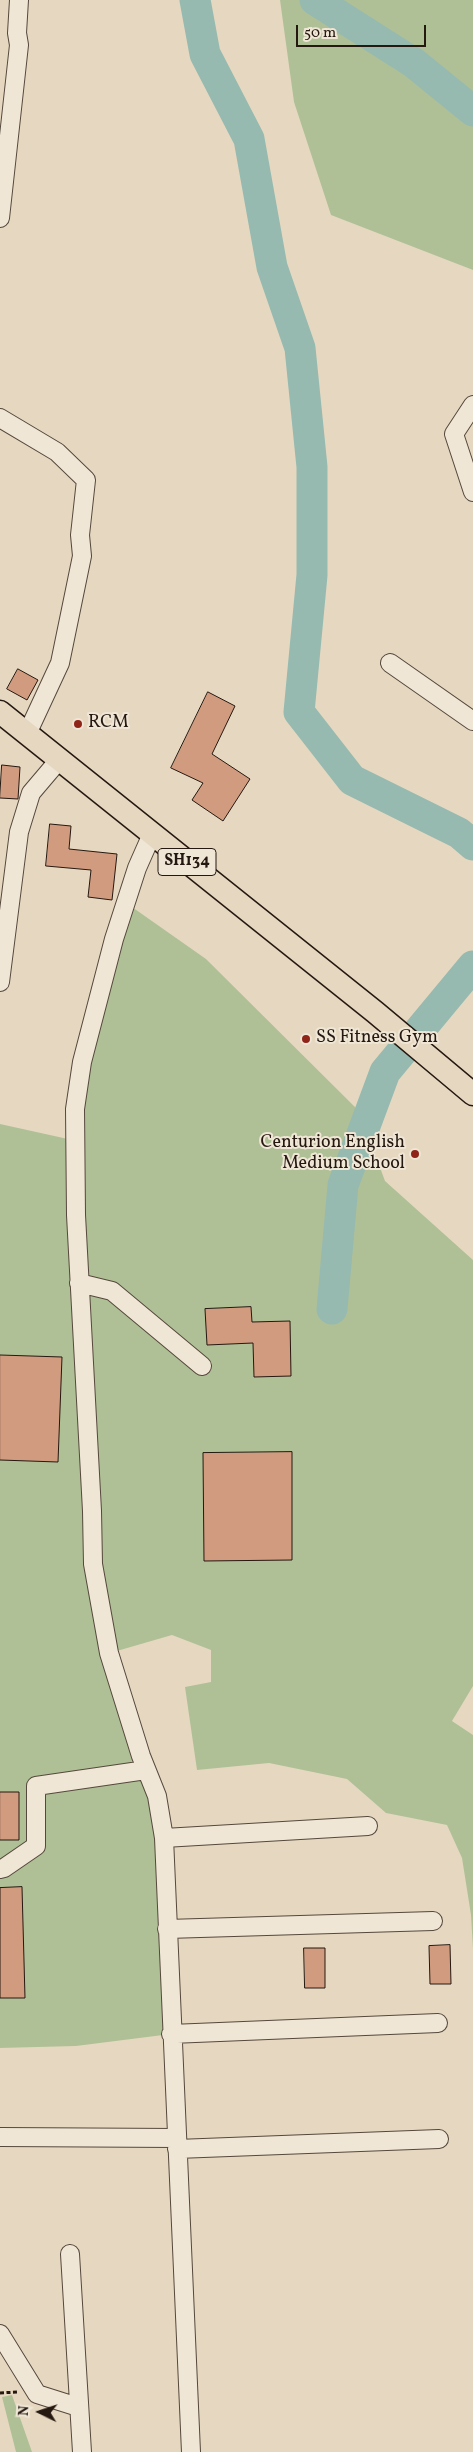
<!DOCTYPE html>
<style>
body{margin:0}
#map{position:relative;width:473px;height:2452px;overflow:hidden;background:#e6d8c0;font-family:Vollkorn,serif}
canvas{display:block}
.north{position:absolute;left:15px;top:2387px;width:50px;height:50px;-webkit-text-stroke:4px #efe6d6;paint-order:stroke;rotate:274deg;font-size:14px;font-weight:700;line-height:20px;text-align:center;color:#251810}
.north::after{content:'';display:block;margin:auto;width:18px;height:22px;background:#251810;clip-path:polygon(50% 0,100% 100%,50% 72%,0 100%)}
.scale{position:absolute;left:296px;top:25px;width:130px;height:22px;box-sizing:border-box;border:2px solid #251810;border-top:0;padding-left:6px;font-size:15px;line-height:18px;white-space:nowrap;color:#251810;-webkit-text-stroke:4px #efe6d6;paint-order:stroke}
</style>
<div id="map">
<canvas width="473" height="2452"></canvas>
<div class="north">N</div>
<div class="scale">50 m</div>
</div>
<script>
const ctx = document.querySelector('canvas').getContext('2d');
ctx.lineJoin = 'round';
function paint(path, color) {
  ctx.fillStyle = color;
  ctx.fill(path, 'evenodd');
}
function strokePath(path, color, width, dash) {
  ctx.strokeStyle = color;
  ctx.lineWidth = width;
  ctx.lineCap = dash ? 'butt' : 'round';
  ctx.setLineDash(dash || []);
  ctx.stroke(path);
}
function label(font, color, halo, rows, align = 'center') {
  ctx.font = font + ' Vollkorn,serif';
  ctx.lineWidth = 4;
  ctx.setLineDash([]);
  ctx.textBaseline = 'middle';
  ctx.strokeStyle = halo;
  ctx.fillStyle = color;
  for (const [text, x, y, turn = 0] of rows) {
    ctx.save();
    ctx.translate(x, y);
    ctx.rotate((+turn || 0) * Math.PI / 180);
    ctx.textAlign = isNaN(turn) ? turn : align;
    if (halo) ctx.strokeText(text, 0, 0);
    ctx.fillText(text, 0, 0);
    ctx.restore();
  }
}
paint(new Path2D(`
 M280,0H473V270L331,215L294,102Z
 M132,907L206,959L359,1111L385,1181L473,1260V1686L452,1721L473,1735V1949L471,1915L462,1858L447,1825L386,1813L347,1779L269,1763L197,1770L185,1687L211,1682V1650L172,1635L110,1653L157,1796L171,2034L76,2046L0,2048V1124L68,1139L75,1109Z
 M12,2395L32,2452H16L2,2397Z`), '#b0c096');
strokePath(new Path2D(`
 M195,0L205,54L249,139L272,267L300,348L312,467V575L299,712L352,780L459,833L473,845
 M315,0L414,63L473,111
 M332,1309L343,1185L385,1072L473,966`), '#96bab0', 31);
const building = new Path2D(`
 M18,669L38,680L27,700L7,689Z
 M208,692L235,706L212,754L250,779L223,821L192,800L203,783L171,768Z
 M2,765L20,767L18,799L0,798Z
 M50,824L71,826L69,849L117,854L112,900L88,897L91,870L46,866Z
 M251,1307L252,1322L290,1321L291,1376L254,1377L253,1343L207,1345L205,1309Z
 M0,1355L62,1357L58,1462L0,1460Z
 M292,1452V1560L204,1561L203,1453Z
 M0,1792H19V1840H0Z
 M22,1887L25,1998H0V1888Z
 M450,1945L451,1984H430L429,1946Z
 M304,1948H325V1988H305Z`);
paint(building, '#d19b7f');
strokePath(building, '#251810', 1);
const minor = new Path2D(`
 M0,218L19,45L17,33L19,0
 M473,405L454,434L473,492
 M0,418L57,452L86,480L80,535L82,556L60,663L27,734
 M390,663L473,721
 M152,834L137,868L114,939L82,1062L75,1109L76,1215L92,1511L93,1564L109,1653L141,1756L157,1796L164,1838L191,2452
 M0,982L19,832L31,793L59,760
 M79,1283L112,1291L202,1366
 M164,1838L368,1826
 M0,1869L4,1868L36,1846V1786L146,1770
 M167,1929L433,1921
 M171,2034L438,2023
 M0,2137L177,2138
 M177,2149L439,2139
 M70,2254L82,2452
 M0,2334L37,2394L78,2407`);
const major = new Path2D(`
 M0,712L375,1012L473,1094`);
strokePath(minor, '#55483c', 20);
strokePath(major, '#251810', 25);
strokePath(new Path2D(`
 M0,2393L17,2392`), '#251810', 3, [4, 2.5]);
strokePath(minor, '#efe6d6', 18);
strokePath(major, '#e6d8c0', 22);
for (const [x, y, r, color] of [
 [78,724,5,"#8f2418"],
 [306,1039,5,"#8f2418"],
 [415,1154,5,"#8f2418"]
]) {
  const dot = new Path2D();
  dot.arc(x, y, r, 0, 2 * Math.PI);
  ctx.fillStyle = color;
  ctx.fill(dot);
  strokePath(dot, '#efe6d6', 2);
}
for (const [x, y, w] of [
 [187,862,58]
]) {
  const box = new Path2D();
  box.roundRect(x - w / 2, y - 13.5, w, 27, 4);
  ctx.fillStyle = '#efe6d6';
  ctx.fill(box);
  strokePath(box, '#251810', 1);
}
label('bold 16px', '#251810', null, [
 ["SH134",187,862]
]);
label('18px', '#251810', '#efe6d6', [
 ["RCM",88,724],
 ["SS Fitness Gym",316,1039],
 ["Centurion English",405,1144,"right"],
 ["Medium School",405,1165,"right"]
], 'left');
</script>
